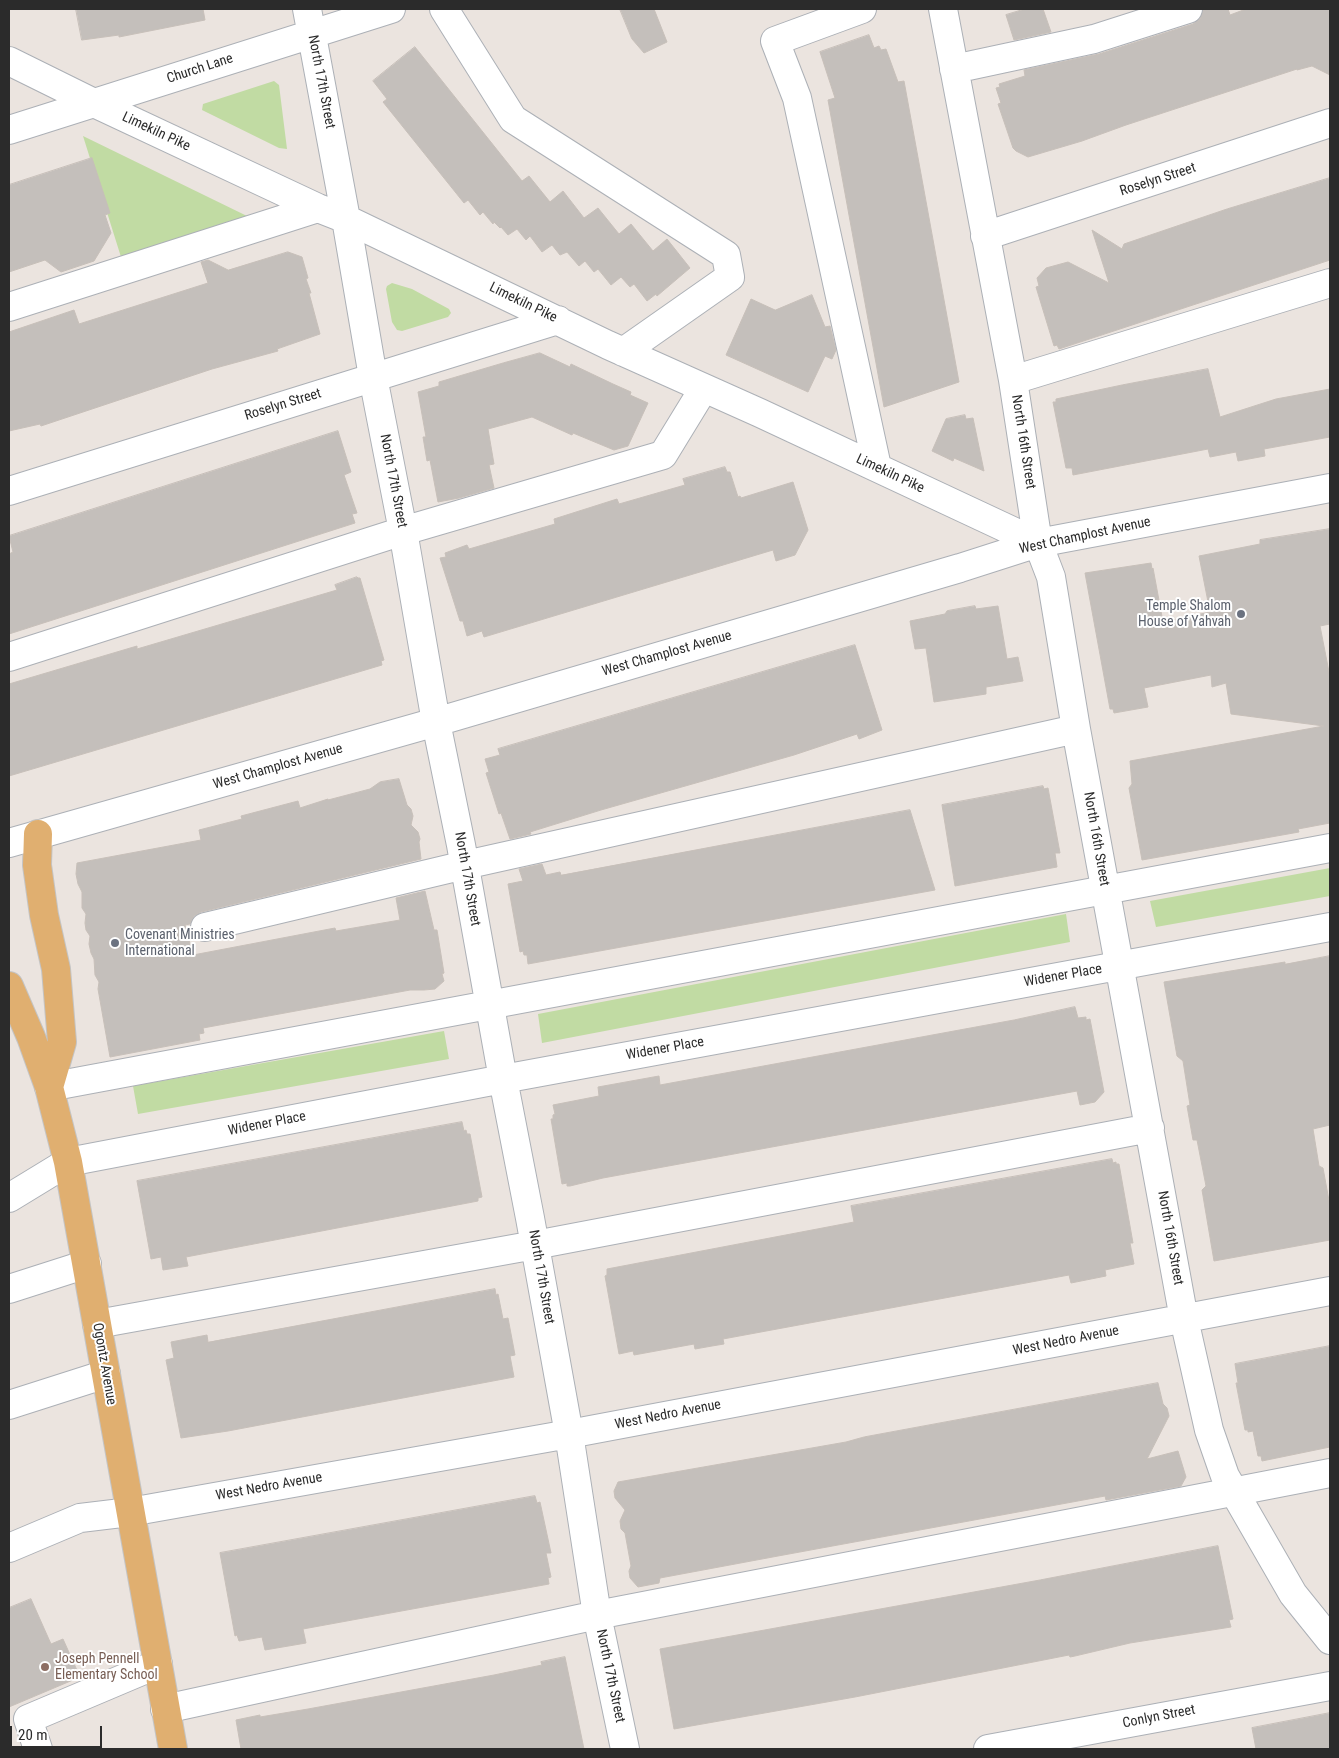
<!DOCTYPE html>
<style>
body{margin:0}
#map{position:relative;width:1339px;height:1758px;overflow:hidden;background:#ebe4df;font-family:"Roboto Condensed",sans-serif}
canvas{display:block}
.frame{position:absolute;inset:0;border:10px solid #2b2b2b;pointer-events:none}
.scale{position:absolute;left:10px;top:1726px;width:92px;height:22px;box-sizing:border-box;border:2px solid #2b2b2b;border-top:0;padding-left:6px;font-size:15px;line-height:18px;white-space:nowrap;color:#2b2b2b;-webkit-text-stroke:4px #fff;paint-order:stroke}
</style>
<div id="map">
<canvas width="1339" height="1758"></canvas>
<div class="frame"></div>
<div class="scale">20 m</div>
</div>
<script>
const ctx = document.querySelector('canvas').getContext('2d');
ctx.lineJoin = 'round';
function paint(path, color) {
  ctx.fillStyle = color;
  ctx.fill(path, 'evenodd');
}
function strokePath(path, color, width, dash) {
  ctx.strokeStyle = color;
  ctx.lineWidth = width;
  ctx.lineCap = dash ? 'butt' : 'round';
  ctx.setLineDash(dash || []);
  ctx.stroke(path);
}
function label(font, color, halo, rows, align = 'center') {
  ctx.font = font + ' "Roboto Condensed",sans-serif';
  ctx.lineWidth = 4;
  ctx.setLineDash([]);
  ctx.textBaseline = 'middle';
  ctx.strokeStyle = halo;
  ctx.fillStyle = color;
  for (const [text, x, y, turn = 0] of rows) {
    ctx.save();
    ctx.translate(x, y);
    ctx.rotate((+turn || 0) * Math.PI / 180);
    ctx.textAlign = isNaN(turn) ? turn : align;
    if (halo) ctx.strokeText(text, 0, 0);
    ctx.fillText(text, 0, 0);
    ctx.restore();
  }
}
paint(new Path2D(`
 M274,81L279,85L287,149L279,148L202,110L203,104Z
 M83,136L247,216L121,257Z
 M392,283L412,289L449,309L451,313L448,317L402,331L397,330L392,322L386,289L387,286Z
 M1330,868V896L1156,927L1150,901Z
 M1066,914L1070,942L542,1043L538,1014Z
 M444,1031L449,1059L138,1114L133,1086Z`), '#c1dba3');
const building = new Path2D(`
 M76,9H203L205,20L119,37V35L82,40Z
 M620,9H654L667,42L644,53L632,39Z
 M1025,9H1043L1051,32L1014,40L1006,15Z
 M1203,9H1228L1230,15L1246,9H1330V75L1312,66L1297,70V69L1126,125L1082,141L1028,157L1016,151L1013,148L998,104L1001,103L996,88L1000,87L999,84L1025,76L1024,70L1099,54L1193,24L1200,19Z
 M869,35L874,48L879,46L881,50L886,49L898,82L904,81L959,382L884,407L828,100L835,98L820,52Z
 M415,47L522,181L529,176L550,202L563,191L584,218L598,208L619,234L631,224L653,251L667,239L690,268L657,296L656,294L647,301L634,284L630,287L621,277L611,285L598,269L594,272L585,261L579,266L567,252L560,255L552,245L542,252L530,236L526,240L517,229L508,235L501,227L500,228L494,222L493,224L483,212L480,215L468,200L464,203L383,102L387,99L373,81Z
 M92,158L110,213L105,215L111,233L94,261L61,272L45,260L9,272V185Z
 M1330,178V260L1059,349L1057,345L1054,346L1036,287L1039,286L1037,278L1046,268L1068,262L1109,283L1092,230L1122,249L1124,244L1227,209Z
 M288,252L302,257L308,278L306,279L311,293H309L320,334L277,349L278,351L212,369L41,426L40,424L9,431V332L74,310L79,324L208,283L201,262L208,260L228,270Z
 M812,295L825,327L830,326L836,350L832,359L825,356L808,392L726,355L751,299L775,310Z
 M540,353L570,367L571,364L613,384L631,392L630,395L648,403L628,446L614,450L573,433L572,435L532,417L488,429L494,464L489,465L494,488L459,498L438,502L430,460L427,461L423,437H426L418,392L439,386V382L503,363Z
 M1208,369L1220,417L1276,399L1330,389V437L1264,449L1265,456L1238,461L1236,452L1210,457L1208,449L1073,475L1072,468H1066L1053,402H1056V399L1122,385Z
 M965,415L966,419L973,418L984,471L954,458L953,461L932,451L946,419Z
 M338,431L351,472L344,475L357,513L352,514L355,523L9,634V554L13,552L9,536Z
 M725,467L727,472H730L738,497L740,496L741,498L793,482L808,530L795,555L776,561L773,550L484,637L482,631L467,636L463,621H460L440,558L446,557L445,553L467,545L469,549L555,524L554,519L617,499L619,504L685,485L683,479Z
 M1330,529V624L1320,626L1330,677V823L1298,829L1299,832L1142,860L1129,788L1132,784L1130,761L1324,726L1231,714L1226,683L1212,687L1211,675L1144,688L1148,707L1114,713L1113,709H1110L1085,573L1151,563L1152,569L1153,568L1163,622L1210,612L1199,556L1260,544V540Z
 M357,577L358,578H360L384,660L381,661L382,665L9,776V684L137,646V649L337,590L335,585Z
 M975,606L976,609L998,606L1007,659L1018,657L1023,681L986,687V694L934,702L926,648L915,649L910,621L945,614L947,611Z
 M855,645L882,730L859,739L857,734L794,755L601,810L530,832L531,834L510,839L501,813L499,814L486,773L489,772L485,759L500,755L498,749Z
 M399,779L407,805L411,809L413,816L411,825L418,832L420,839L419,842L421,859L201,912L194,916L190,924L185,925L193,955L335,928L336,931L400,920L396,898L425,891L434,930H437L444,973L442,974L444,981L435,989L424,990H410L203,1028L204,1033L199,1034L200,1040L110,1057L98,989L99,982L95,975L94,959L91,953L89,944L90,936L86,930L85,923L86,914L82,908V892L78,884L76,874L77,863L201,840L199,830L242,819L241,816L298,801L300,808L328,799V800L370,789L380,782Z
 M1043,786L1044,789L1048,788L1060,853H1055L1057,867L955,886L942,805Z
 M910,810L935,890L528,964L527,955H524L523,951L520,952L508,884L523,881L519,869L542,864L546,875L560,872L561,875Z
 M1330,956V1125L1313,1129L1319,1166L1323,1168L1330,1206V1240L1214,1261L1202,1190L1206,1186L1197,1140H1193L1187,1106L1190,1105L1183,1061L1177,1056L1164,982L1285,962V964Z
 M1075,1007L1078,1018L1086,1017V1020L1090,1019L1104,1092L1095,1102L1080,1105L1077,1091L603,1178L570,1186H567V1183L562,1184L551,1119H553V1115L555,1114L553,1105L599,1096L598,1087L659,1076L660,1085L1014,1020Z
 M462,1122L464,1131L466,1130L467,1134H470L482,1197L478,1198V1201L186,1257L188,1266L163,1270L161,1257L151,1259L137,1181Z
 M1112,1159L1113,1163L1116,1162V1164H1119L1133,1243H1130L1134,1264L1105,1270L1106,1276L1071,1283L1069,1275L723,1339L724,1344L712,1346L695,1349L694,1344L634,1355L633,1351L619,1354L605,1276L607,1275V1269L854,1222L851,1206Z
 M495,1289L496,1295L498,1294L503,1319L508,1318L515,1355L510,1356L514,1377L228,1431L181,1438L166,1360L174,1358L171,1342L207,1335L208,1342Z
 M1330,1346V1447L1262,1461L1261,1456H1258L1253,1431L1248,1432V1430H1245L1236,1383H1238L1235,1364Z
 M1158,1383L1163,1404L1167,1408L1169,1416L1147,1459L1178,1451L1186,1477L1181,1486L1106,1500L1105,1496L778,1556L660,1578L659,1583L638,1587L630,1578L629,1571L631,1566L625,1533L621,1529L620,1521L625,1510L615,1498L614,1491L618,1482L846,1442L864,1437Z
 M535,1496L537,1503L540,1502L551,1553H546L551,1577L548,1578L549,1584L303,1629L306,1643L265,1650L262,1637L239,1641L237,1635L235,1636L220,1553Z
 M1218,1546L1233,1619L1229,1620L1231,1627L1130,1643L1075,1656L1070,1657L1069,1655L855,1697L674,1729L660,1649L1040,1580Z
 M31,1599L51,1644L63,1639L80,1677L9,1707V1608Z
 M565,1657L584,1749H241L236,1720L260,1715V1717L308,1709L494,1675L542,1665L541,1662Z
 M1330,1713V1749H1256L1252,1728Z`);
paint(building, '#c4bfbb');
strokePath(building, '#c7bfb9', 1);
const minor = new Path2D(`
 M307,9L346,219L373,377L403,531L436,722L461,845L503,1079L530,1218L569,1434L597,1615L625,1749
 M444,9L513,119L726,255L730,277L623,352
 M862,9L775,41L797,98L877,467
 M943,9L1013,380L1038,543L1051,577L1076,729L1184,1319L1209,1430L1225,1476L1293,1594L1330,1640
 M9,61L94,103L318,208L346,219L608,345L760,413L1038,543
 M954,69L1094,39L1188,9
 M9,130L391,9
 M985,236L1330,123
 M9,307L318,208
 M1013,380L1330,283
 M9,491L558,320
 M9,657L403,531L663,455L704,388
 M9,843L436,722L960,568L1038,543L1330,488
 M205,927L465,865L1076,729
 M49,1087L1330,848
 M9,1198L68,1162L503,1079L1330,927
 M9,1289L87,1264
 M97,1324L535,1245L1150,1128
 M9,1405L106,1374
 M9,1548L80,1518L130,1512L569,1434L1330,1291
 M165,1709L597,1615L1330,1473
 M38,1749L28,1719L158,1664
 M988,1749L1330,1686`);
const major = new Path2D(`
 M38,834L37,865L44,915L56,969L62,1042L49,1087
 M9,986L31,1037L49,1087L68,1162L173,1749`);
strokePath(minor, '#acb0b6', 30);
strokePath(major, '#c4c4c4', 30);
strokePath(minor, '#fff', 28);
strokePath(major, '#e0af70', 28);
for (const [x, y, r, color] of [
 [1241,614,5,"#6b7280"],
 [115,943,5,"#6b7280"],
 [45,1667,5,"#8d6e63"]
]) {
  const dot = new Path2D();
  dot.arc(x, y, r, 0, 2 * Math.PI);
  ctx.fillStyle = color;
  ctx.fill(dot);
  strokePath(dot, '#fff', 2);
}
label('14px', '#2b2b2b', '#fff', [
 ["Church Lane",200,69,-18],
 ["North 17th Street",321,82,79],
 ["Limekiln Pike",156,132,25],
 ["Roselyn Street",1158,180,-18],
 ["Limekiln Pike",523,303,26],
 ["Roselyn Street",283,405,-17],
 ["North 16th Street",1023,442,81],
 ["Limekiln Pike",890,474,25],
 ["North 17th Street",393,481,79],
 ["West Champlost Avenue",1085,536,-12],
 ["West Champlost Avenue",667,654,-16],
 ["West Champlost Avenue",278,767,-16],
 ["North 16th Street",1096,839,80],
 ["North 17th Street",467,879,80],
 ["Widener Place",1063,976,-10],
 ["Widener Place",665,1049,-10],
 ["Widener Place",267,1124,-11],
 ["North 16th Street",1170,1238,80],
 ["North 17th Street",541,1277,80],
 ["West Nedro Avenue",1066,1341,-11],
 ["Ogontz Avenue",104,1364,80],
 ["West Nedro Avenue",668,1415,-11],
 ["West Nedro Avenue",269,1487,-10],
 ["North 17th Street",610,1676,78],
 ["Conlyn Street",1159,1717,-11]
]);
label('14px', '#5b616d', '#fff', [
 ["Temple Shalom",1231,606],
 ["House of Yahvah",1231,622],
 ["Covenant Ministries",125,935,"left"],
 ["International",125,951,"left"]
], 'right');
label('14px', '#785e54', '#fff', [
 ["Joseph Pennell",55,1659],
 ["Elementary School",55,1675]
], 'left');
</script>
